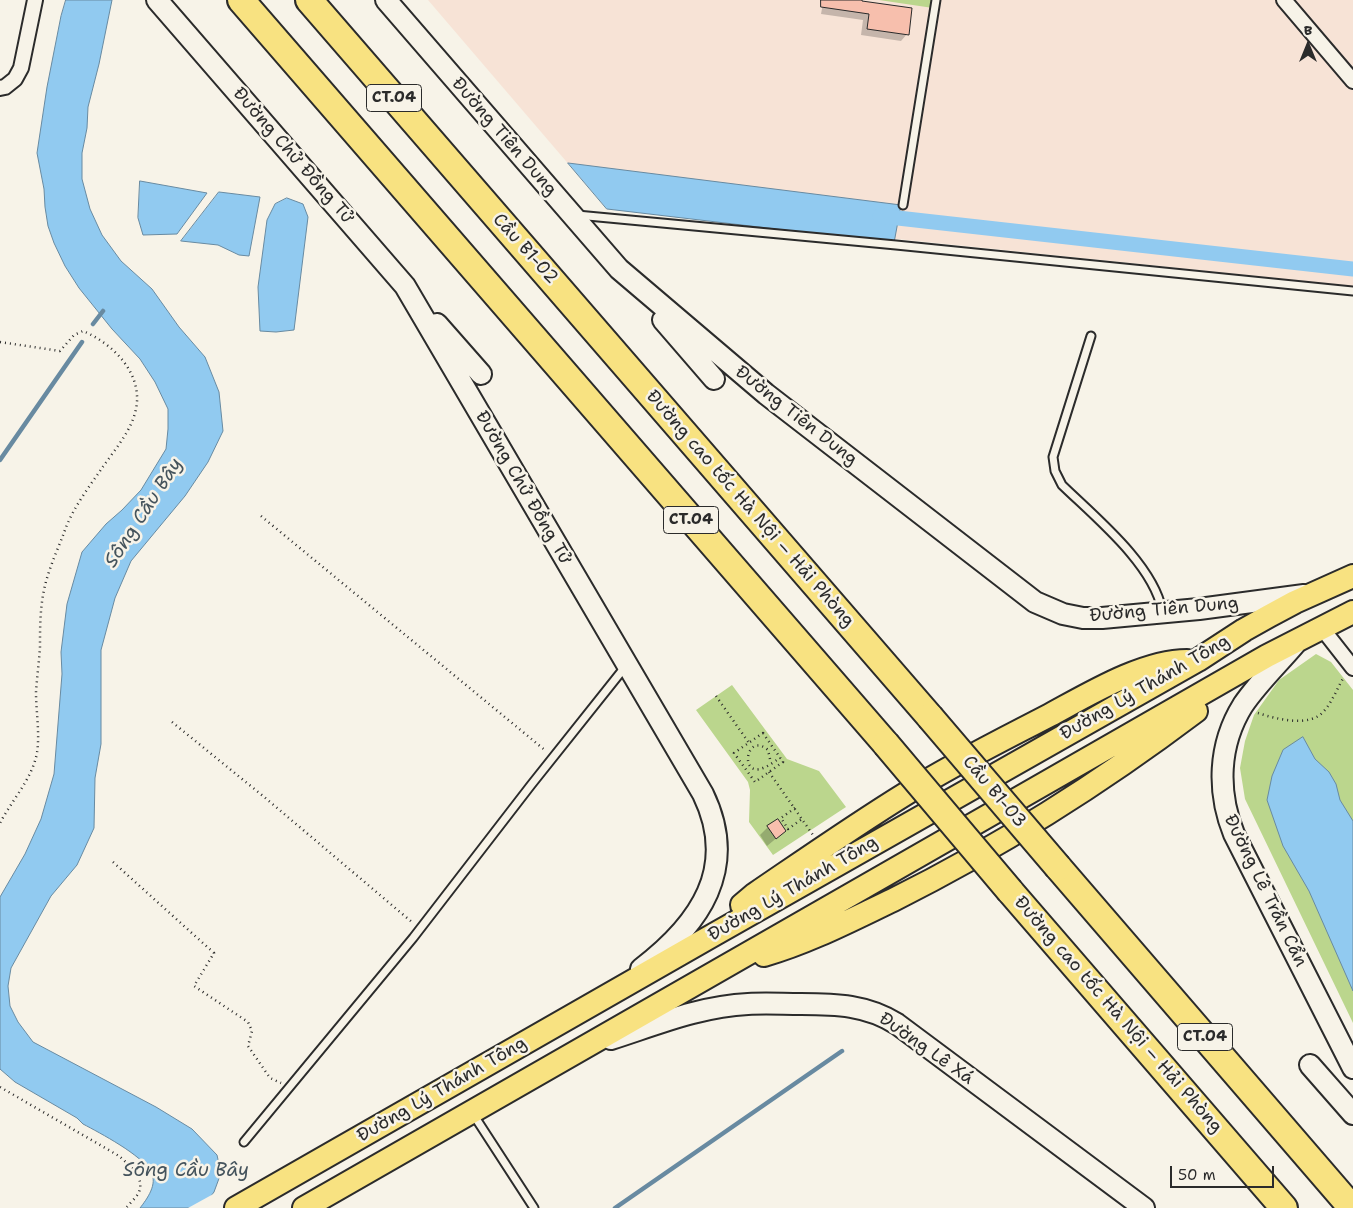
<!DOCTYPE html>
<meta charset="utf-8">
<style>
body{margin:0}
#map{position:relative;width:1353px;height:1208px;overflow:hidden;background:#f7f3e8;font-family:"Shantell Sans",sans-serif}
canvas{display:block}
.north{position:absolute;left:1283px;top:20px;width:50px;height:50px;-webkit-text-stroke:4px #f7f3e8;paint-order:stroke;rotate:0deg;font-size:14px;font-weight:700;line-height:20px;text-align:center;color:#2b2b2b}
.north::after{content:'';display:block;margin:auto;width:18px;height:22px;background:#2b2b2b;clip-path:polygon(50% 0,100% 100%,50% 72%,0 100%)}
.scale{position:absolute;left:1170px;top:1166px;width:104px;height:22px;box-sizing:border-box;border:2px solid #2b2b2b;border-top:0;padding-left:6px;font-size:15px;line-height:18px;white-space:nowrap;color:#2b2b2b;-webkit-text-stroke:4px #f7f3e8;paint-order:stroke}
</style>
<div id="map">
<canvas width="1353" height="1208"></canvas>
<div class="north">B</div>
<div class="scale">50 m</div>
</div>
<script>
const ctx = document.querySelector('canvas').getContext('2d');
ctx.lineJoin = 'round';
function paint(path, color) {
  ctx.fillStyle = color;
  ctx.fill(path, 'evenodd');
}
function strokePath(path, color, width, dash) {
  ctx.strokeStyle = color;
  ctx.lineWidth = width;
  ctx.lineCap = dash ? 'butt' : 'round';
  ctx.setLineDash(dash || []);
  ctx.stroke(path);
}
function label(font, color, halo, rows, align = 'center') {
  ctx.font = font + ' "Shantell Sans",sans-serif';
  ctx.lineWidth = 5;
  ctx.setLineDash([]);
  ctx.textBaseline = 'middle';
  ctx.strokeStyle = halo;
  ctx.fillStyle = color;
  for (const [text, x, y, turn = 0] of rows) {
    ctx.save();
    ctx.translate(x, y);
    ctx.rotate((+turn || 0) * Math.PI / 180);
    ctx.textAlign = isNaN(turn) ? turn : align;
    if (halo) ctx.strokeText(text, 0, 0);
    ctx.fillText(text, 0, 0);
    ctx.restore();
  }
}
paint(new Path2D(`
 M428,0H1353V286L607,209Z`), '#f7e3d6');
paint(new Path2D(`
 M879,0H935L933,8Z
 M1316,654L1331,662L1353,690V1023L1245,799L1240,768L1245,741L1254,715L1279,680Z
 M732,685L787,759L819,771L846,807L773,855L749,822L750,790L748,782L696,710Z`), '#bbd68d');
const water = new Path2D(`
 M66,0H112L99,64L88,107L87,128L82,153V179L90,209L102,235L121,261L152,289L179,327L205,357L219,392L223,431L208,462L185,496L131,561L115,598L101,650V744L95,778L94,828L77,865L51,896L11,968L8,986L10,1006L18,1022L33,1042L156,1107L192,1129L217,1155L221,1173L214,1192L202,1208H140C147,1199 158,1184 151,1172C142,1155 100,1133 83,1124L77,1118L15,1082L0,1069V897L25,854L41,819L54,774L62,674L61,652L67,604L82,552L106,524L122,510L141,490L166,449L168,429V409L155,382L140,359L112,329L79,288L65,266L54,243L48,226L45,207L44,189L37,153L47,87L61,16Z
 M568,163L901,205L894,243L607,209Z
 M140,181L207,193L177,234L143,235L138,218Z
 M219,192L260,197L249,256L239,255L218,245L181,241Z
 M287,198L303,204L308,217L294,330L276,332L260,331L258,287L267,220L275,204Z
 M1303,737L1315,759L1329,772L1336,784L1340,800L1353,821V991L1309,891L1283,846L1267,800L1272,776L1283,750Z`);
paint(water, '#91caf0');
strokePath(water, '#688aa1', 1);
paint(new Path2D(`
 M217,1192L205,1208H188Z`), '#f7f3e8');
paint(new Path2D(`
 M826,0H852L907,34L901,41L861,35L863,20L821,14L823,3Z
 M768,827L785,831L767,846L760,835Z`), '#0003');
strokePath(new Path2D(`
 M93,324L103,311
 M0,460L82,342
 M615,1208L842,1051`), '#688aa1', 4.5);
strokePath(new Path2D(`
 M880,216L1353,269`), '#91caf0', 15);
const building = new Path2D(`
 M821,0H862V1L912,8L909,35L867,29L869,14L821,7Z
 M778,819L786,831L776,839L767,826Z`);
paint(building, '#f7bfad');
strokePath(building, '#2b2b2b', 1);
const lane = new Path2D(`
 M903,205L936,0
 M577,215L896,245L1353,291
 M1091,336L1053,457L1055,471L1062,485C1095,517 1153,564 1162,610
 M473,1114L534,1208
 M244,1142L413,938L531,785L625,667`);
const street = new Path2D(`
 M1284,0L1353,81
 M0,88L5,87L15,79L21,68L35,0
 M1321,627L1353,668`);
const secondary = new Path2D(`
 M157,0L405,286L703,794C739,868 700,924 641,969
 M386,0L619,269L766,394L1035,602L1063,614L1083,618H1102L1199,609L1304,595
 M663,320L714,379
 M437,324L481,374
 M1295,644C1278,664 1258,683 1243,705C1218,745 1217,792 1234,834L1353,1068
 M611,1039C655,1025 701,1006 748,1004C765,1003 783,1004 801,1004C836,1004 867,1005 897,1024L1144,1208
 M1310,1065L1353,1114`);
const primary = new Path2D(`
 M742,905L755,894C805,860 855,825 907,793C953,764 1002,740 1050,715C1089,694 1143,661 1187,661
 M764,955C809,942 851,920 893,900C999,847 1102,782 1196,711
 M236,1208L715,934L1198,660L1244,630L1269,616L1295,602L1353,576
 M304,1208L1267,656L1353,612`);
const highway = new Path2D(`
 M241,0L886,744
 M309,0L930,717
 M1058,867L1352,1208
 M1010,891L1284,1208`);
strokePath(lane, '#2b2b2b', 11);
strokePath(street, '#2b2b2b', 18);
strokePath(secondary, '#2b2b2b', 24);
strokePath(primary, '#2b2b2b', 26);
strokePath(highway, '#2b2b2b', 30);
strokePath(new Path2D(`
 M0,342L60,351L74,335L83,331C111,343 139,369 137,402C135,427 116,448 102,468C89,487 73,508 65,530C58,549 48,570 44,590C40,609 40,628 40,647C39,662 37,677 36,692C36,712 40,733 37,753C32,779 12,800 0,823
 M261,516L546,751
 M716,696L749,743
 M1258,713C1276,719 1310,728 1324,711C1333,701 1337,688 1344,677
 M172,722L263,796L413,923
 M763,733L783,762L755,782L734,753Z
 M770,759L768,750C746,731 739,778 763,768C769,766 775,761 780,758
 M769,772L813,835
 M795,808L781,818L788,829L802,819
 M113,862L214,953L194,986L248,1022L252,1031L248,1046L270,1078L281,1083
 M0,1087L119,1156C129,1165 145,1177 139,1192C136,1198 130,1203 126,1208`), '#2b2b2b', 2.5, [1, 4]);
strokePath(lane, '#f7f3e8', 7);
strokePath(street, '#f7f3e8', 14);
strokePath(secondary, '#f7f3e8', 20);
strokePath(primary, '#f8e281', 22);
strokePath(highway, '#f8e281', 26);
const highwayBridge = new Path2D(`
 M930,717L1058,867
 M886,744L1010,891`);
strokePath(highwayBridge, '#2b2b2b', 30, []);
strokePath(highwayBridge, '#f8e281', 26);
for (const [x, y, w] of [
 [394,98,55],
 [691,520,55],
 [1205,1037,55]
]) {
  const box = new Path2D();
  box.roundRect(x - w / 2, y - 13.5, w, 27, 4);
  ctx.fillStyle = '#f7f3e8';
  ctx.fill(box);
  strokePath(box, '#2b2b2b', 1);
}
label('bold 16px', '#2b2b2b', null, [
 ["CT.04",394,98],
 ["CT.04",691,520],
 ["CT.04",1205,1037]
]);
label('18px', '#2b2b2b', '#f7f3e8', [
 ["Đường Tiên Dung",504,137,49],
 ["Đường Chử Đồng Tử",293,156,49],
 ["Cầu B1-02",525,249,48],
 ["Đường Tiên Dung",796,416,38],
 ["Đường Chử Đồng Tử",523,488,60],
 ["Đường cao tốc Hà Nội – Hải Phòng",750,509,49],
 ["Đường Tiên Dung",1164,610,-5],
 ["Đường Lý Thánh Tông",1145,688,-30],
 ["Cầu B1-03",994,792,50],
 ["Đường Lý Thánh Tông",793,889,-30],
 ["Đường Lê Trần Cẩn",1265,891,64],
 ["Đường cao tốc Hà Nội – Hải Phòng",1118,1015,49],
 ["Đường Lê Xá",926,1049,35],
 ["Đường Lý Thánh Tông",442,1090,-30]
]);
label('italic 19px', '#44535c', '#f7f3e8', [
 ["Sông Cầu Bây",144,513,-57],
 ["Sông Cầu Bây",186,1171]
]);
</script>
